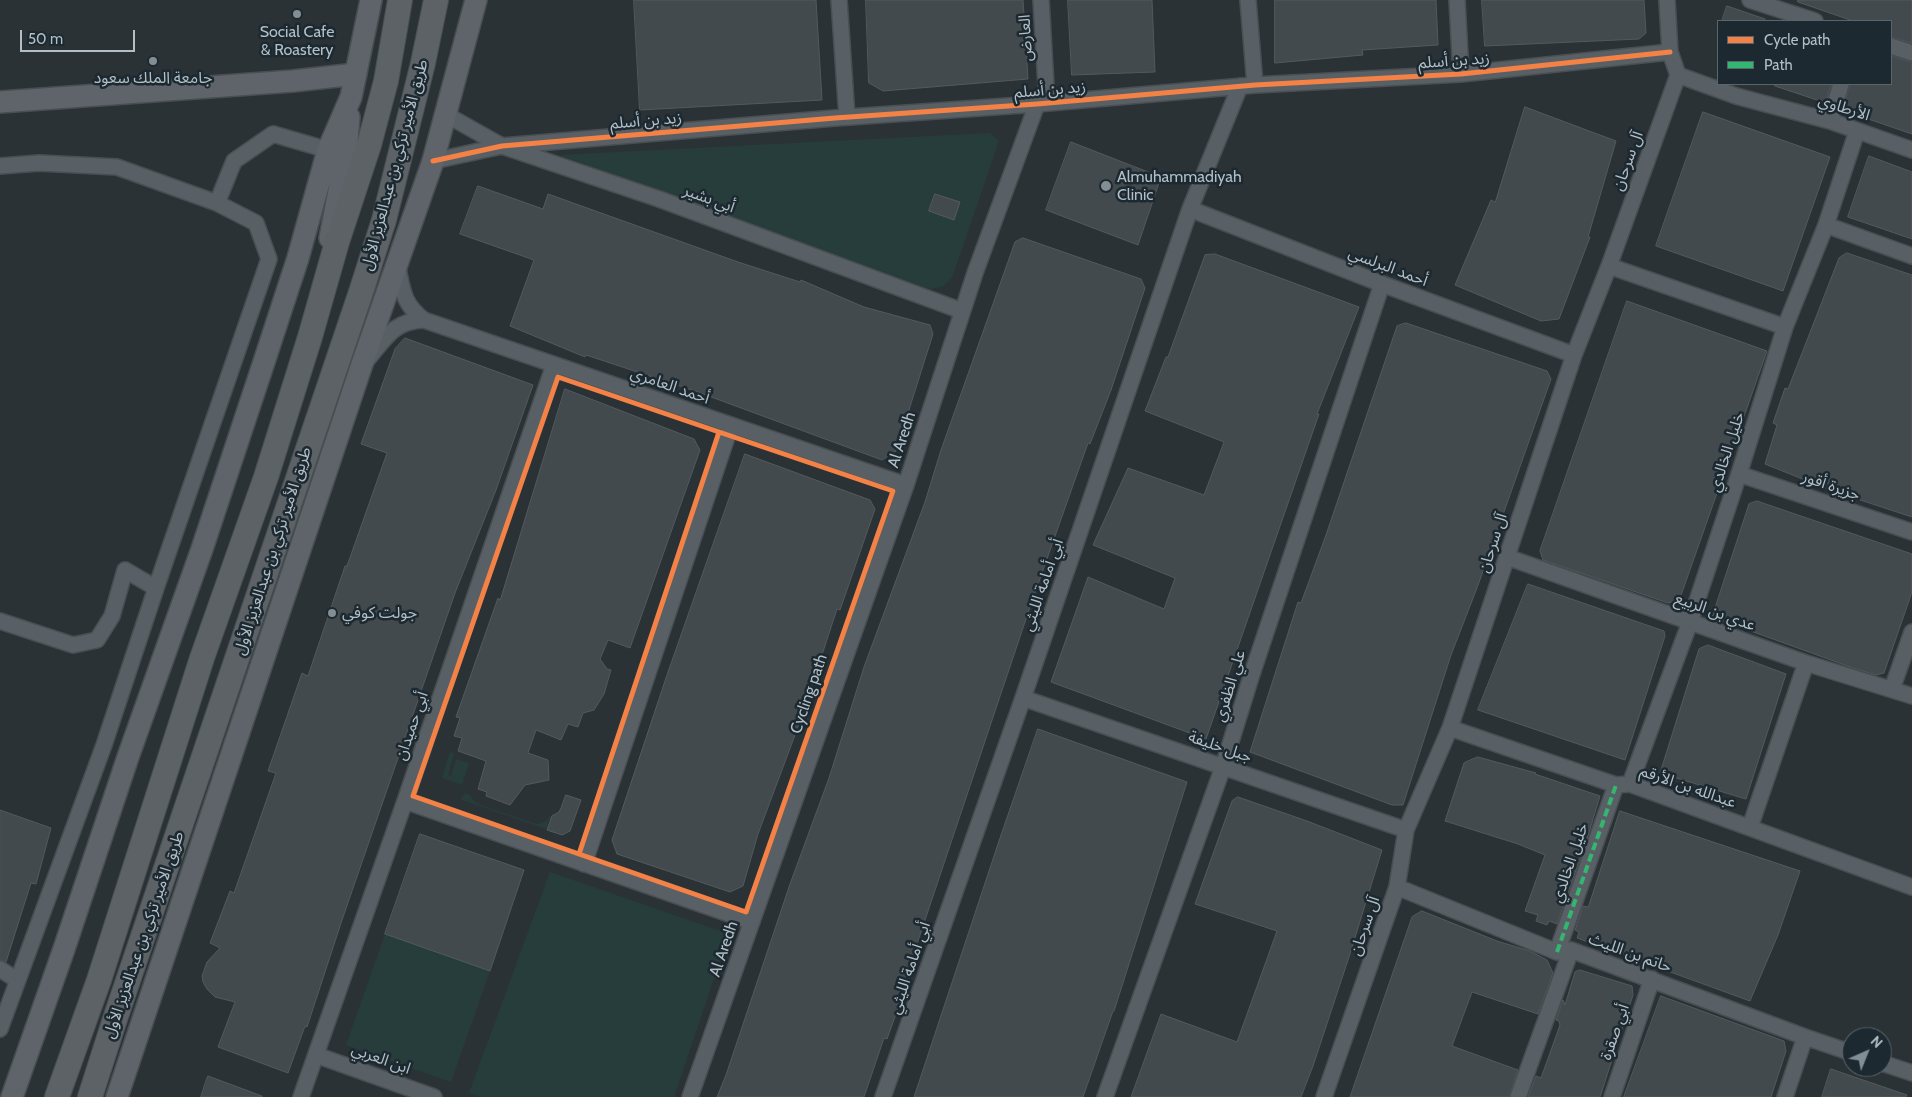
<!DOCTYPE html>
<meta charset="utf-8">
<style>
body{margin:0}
#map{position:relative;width:1912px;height:1097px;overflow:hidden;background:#2a3236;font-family:Cabin,sans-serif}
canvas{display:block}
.legend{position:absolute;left:1717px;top:20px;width:175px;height:65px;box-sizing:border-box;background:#1d2931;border:1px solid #59656d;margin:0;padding:6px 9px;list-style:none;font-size:15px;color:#b3bfc7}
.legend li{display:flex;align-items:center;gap:10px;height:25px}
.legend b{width:25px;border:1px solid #59656d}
.north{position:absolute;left:1842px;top:1027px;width:50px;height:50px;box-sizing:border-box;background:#1d2931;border:1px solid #59656d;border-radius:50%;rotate:44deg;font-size:14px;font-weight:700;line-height:20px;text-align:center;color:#b3bfc7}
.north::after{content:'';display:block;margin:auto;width:18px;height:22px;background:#838e94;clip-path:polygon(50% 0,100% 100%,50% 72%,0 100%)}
.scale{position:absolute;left:20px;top:30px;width:115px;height:22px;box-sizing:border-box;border:2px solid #b3bfc7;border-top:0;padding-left:6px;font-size:15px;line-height:18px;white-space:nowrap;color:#b3bfc7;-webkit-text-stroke:4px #1d2931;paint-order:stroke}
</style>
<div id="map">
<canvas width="1912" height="1097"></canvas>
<ul class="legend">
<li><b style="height:6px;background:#f48246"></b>Cycle path</li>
<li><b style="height:6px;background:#33b770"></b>Path</li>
</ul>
<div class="north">N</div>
<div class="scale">50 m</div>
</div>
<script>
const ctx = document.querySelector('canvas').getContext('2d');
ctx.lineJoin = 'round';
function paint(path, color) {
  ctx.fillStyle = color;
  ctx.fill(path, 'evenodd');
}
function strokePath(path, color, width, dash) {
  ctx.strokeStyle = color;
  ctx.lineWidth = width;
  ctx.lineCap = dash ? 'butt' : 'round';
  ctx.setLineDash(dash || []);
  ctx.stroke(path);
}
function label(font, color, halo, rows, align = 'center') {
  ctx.font = font + ' Cabin,"Noto Sans Arabic",sans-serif';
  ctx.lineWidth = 5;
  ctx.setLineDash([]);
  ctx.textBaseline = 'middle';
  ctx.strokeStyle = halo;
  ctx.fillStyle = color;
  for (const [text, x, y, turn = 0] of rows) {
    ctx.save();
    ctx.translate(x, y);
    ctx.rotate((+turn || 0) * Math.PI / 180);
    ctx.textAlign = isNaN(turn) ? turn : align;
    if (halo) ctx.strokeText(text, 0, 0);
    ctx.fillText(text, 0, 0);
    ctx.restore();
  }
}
paint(new Path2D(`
 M990,133L999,141L953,275C947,285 941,288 930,289L559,155Z
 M450,752L454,754L448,775L451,776L456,759L469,763L462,785L442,778Z
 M466,793L470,795L474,801L480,805L537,824L545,822L553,813L554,815L549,820L546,829L462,800L461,798Z
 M550,872L729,934L674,1097H481L469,1093Z
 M385,934L490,971L451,1082L346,1045Z`), '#273d3b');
const building = new Path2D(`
 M634,0H816L822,100L640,110Z
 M866,0H1023L1028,79L883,91L869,83Z
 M1068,0H1152L1155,72L1072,75Z
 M1275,0H1436L1438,45L1362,50L1363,55L1275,63Z
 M1482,0H1644L1646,33L1639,39L1485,46Z
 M1798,0H1912V43L1891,37V21H1853L1798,2Z
 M1727,6L1765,19V21H1722Z
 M1891,56L1912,62V134L1845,111L1846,110L1843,109L1850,84H1891Z
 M1775,84H1831L1826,103L1775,86Z
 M1525,107L1616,141L1588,237H1590L1559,319L1541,321L1455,285L1491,200L1495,202Z
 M1703,112L1830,157L1783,291L1656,246Z
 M1071,142L1161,177L1138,245L1046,210Z
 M1869,156L1912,172V239L1848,217Z
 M478,186L543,209L548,194L738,262L800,282L801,280L864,307L930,325L933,334L896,451L882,460L695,391L586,355L585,357L510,326L534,260L460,234Z
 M935,194L960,202L954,220L929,211Z
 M1023,238L1141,279L1145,288L1111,390L1090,444L1088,443L1031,604L921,932L903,985L906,986L887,1039L884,1038L864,1097H717L726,1075L790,884L829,778L864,667L925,502L941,450L1015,242Z
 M1847,253L1912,275V517L1830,490L1765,464L1777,425L1773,423L1785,388L1788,389L1839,258Z
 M1215,254L1359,307L1317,414H1319L1206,739L1051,682L1088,577L1164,609L1175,578L1093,545L1128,468L1204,495L1224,442L1145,411L1166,357H1168L1205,255Z
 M1627,301L1767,351L1679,601L1668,603L1543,560L1540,551Z
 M1406,323L1547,371L1551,379L1477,588L1451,655L1403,805H1392L1250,752L1298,602L1301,603L1326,535L1397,326Z
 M405,338L533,385L496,490L455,593L342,920L307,1027L305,1026L288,1073L218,1047L235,1002L215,997L207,989L203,982L202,976L207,962L220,948L210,943L230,891L234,893L276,773L268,771L302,673L308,676L345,566H347L387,453L361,444L395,349Z
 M565,389L694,439L700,450L630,648L608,640L600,659L607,669L611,670L604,694L594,710L583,713L578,727L568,724L561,740L536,730L528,753L548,760L549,780L525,785L510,805L486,796L487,792L478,789L486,761L458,751L462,738L454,736L460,718L456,717L498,598L500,600Z
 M745,454L870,500L875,509L840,610L837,609L801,719L758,834L743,886L730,892L617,854L612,840L667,675Z
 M1757,501L1912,554V592L1884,673L1876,675L1853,668L1712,617L1749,504Z
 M1528,584L1664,631L1665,636L1625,760L1478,710Z
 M1708,645L1786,674L1746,799L1660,773L1699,649Z
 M1038,729L1187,782L1114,1011H1113L1083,1097H914L1000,838Z
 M1478,757L1536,773L1535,774L1600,796L1588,836L1557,924L1549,921L1547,925L1536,921L1538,915L1525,911L1545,855L1518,844L1445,821L1464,763Z
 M566,795L581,800L570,831L562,835L547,830L552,816L559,812L561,808Z
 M1238,797L1307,821L1382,850L1349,957L1313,1066L1301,1097H1131L1161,1014L1237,1042L1277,931L1195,904L1232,801Z
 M0,810L51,828L36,884L31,883L6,962L0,960Z
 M1620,811L1800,871L1778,935L1750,1001L1577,938L1579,932L1575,930L1583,906L1588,907Z
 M420,834L524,870L490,971L385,934Z
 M1422,911L1497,941L1530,951L1547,960L1553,973L1538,1014L1472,992L1452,1046L1518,1070L1509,1097H1350L1412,917Z
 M1580,970L1632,986L1633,995L1600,1097H1528L1536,1076L1541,1078L1560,1025L1559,1021L1556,1020L1563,1000L1565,1005L1575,972Z
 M1661,996L1784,1041L1786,1051L1771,1097H1624Z
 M1831,1069L1907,1095L1906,1097H1822Z
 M208,1076L262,1096V1097H201Z`);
paint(building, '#434a4e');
strokePath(building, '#525a5e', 1);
const street = new Path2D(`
 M839,0L847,117
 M1041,0L1047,103
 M1248,0L1255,85
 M1457,0L1461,74
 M1750,0L1815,21
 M1891,46L1912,53
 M1678,75L1736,96L1830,121L1912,150
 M445,114L502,146L659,199L962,311
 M1830,121L1841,84
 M433,161L502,146L835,118L1037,104L1255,85L1461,74L1670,52
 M0,166L39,163L117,167L217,203L256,223L269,259L156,588L104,745L0,1029
 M217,203L234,161L273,134L328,150
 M1190,209L1382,284L1574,355
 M1826,225L1912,256
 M397,264C403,290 402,303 424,320L906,485
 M1609,266L1785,327
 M367,360C386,338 393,321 424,320
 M1739,474L1912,532
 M1507,557L1806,663L1912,696
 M0,621L73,645L97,640L112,616L125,570L156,588
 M1892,689L1912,632
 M1023,698L1406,830
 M1450,728L1616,785L1630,784L1912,887
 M1630,784L1690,622L1739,474L1785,327L1826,225L1857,131
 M405,801L752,922
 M1750,827L1806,663
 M584,864L731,425
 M1397,887L1557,952L1571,950L1805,1037L1852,1053
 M1557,952L1616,785
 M0,969L17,980
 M316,1055L434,1097
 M1882,1063L1912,1073
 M301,1097L405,801L554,365
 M690,1097L906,485L975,273L1037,104
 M883,1097L1023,698L1190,209L1240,86
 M1105,1097L1223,767L1251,677L1382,284
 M1324,1097L1397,887L1406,830L1450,728L1574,355L1609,266L1678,75L1670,52L1667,0
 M1518,1097L1571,950
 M1612,1097L1652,979
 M1785,1097L1805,1037`);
const secondary = new Path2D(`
 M0,102L293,81L356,74
 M330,238L346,154L349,117
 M12,1097L64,949L128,757L202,549L262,368L298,258L328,150L351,97L371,0
 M117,1097L362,364L433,161L476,0`);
const primary = new Path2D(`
 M57,1097L99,980L202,658L266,477L310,337L337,242L369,145L386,81L400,0
 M90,1097L114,1022L361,292L384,220L423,63L436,0`);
strokePath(street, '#484e51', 18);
strokePath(secondary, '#484e51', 24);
strokePath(primary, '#474f53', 26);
strokePath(street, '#596065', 15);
strokePath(secondary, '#5e6469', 21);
strokePath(primary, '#5c6266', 24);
strokePath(new Path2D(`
 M1557,952L1616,785`), '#33b770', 4, [8, 4]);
strokePath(new Path2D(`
 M433,161L502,146L835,118L1037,104L1255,85L1461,74L1670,52
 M719,432L893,491L746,912L579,854Z
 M579,854L413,796L558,377L719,432`), '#f48246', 5);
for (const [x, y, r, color] of [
 [297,14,5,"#838e94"],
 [153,61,5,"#838e94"],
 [1106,186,6,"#838e94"],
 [332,613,5,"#838e94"]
]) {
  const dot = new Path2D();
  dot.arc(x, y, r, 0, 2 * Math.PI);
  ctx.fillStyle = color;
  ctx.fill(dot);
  strokePath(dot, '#1d2931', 2);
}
label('16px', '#b3bfc7', '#1d2931', [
 ["Social Cafe",297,32],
 ["& Roastery",297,50],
 ["جامعة الملك سعود",153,78],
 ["Almuhammadiyah",1117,177,"left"],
 ["Clinic",1117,195,"left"],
 ["جولت كوفي",342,613,"left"]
]);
label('16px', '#b3bfc7', '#1d2931', [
 ["العارض",1026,38,-93],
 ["زيد بن أسلم",1454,61,-4],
 ["زيد بن أسلم",1050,90,-5],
 ["الأرطاوي",1844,108,18],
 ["زيد بن أسلم",646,121,-5],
 ["آل سرحان",1628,161,-70],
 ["طريق الأمير تركي بن عبدالعزيز الأول",395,165,-75],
 ["أبي بشير",709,199,20],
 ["أحمد البرلسي",1388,267,21],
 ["أحمد العامري",670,386,19],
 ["Al Aredh",902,440,-72],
 ["خليل الخالدي",1727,452,-72],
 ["جزيرة أقور",1831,486,19],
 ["آل سرحان",1493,543,-72],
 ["طريق الأمير تركي بن عبدالعزيز الأول",273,551,-72],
 ["أبي أمامة الليثي",1043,585,-71],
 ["عدي بن الربيع",1715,612,20],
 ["علي الظفري",1230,686,-73],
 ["Cycling path",809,694,-71],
 ["أبي حميدان",412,726,-71],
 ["جبل خليفة",1220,747,19],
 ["عبدالله بن الأرقم",1688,787,19],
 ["خليل الخالدي",1570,863,-71],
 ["آل سرحان",1365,926,-71],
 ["طريق الأمير تركي بن عبدالعزيز الأول",144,935,-71],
 ["Al Aredh",724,949,-71],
 ["حاتم بن الليث",1630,953,20],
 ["أبي أمامة الليثي",910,968,-71],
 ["أبي صقرة",1615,1032,-71],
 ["ابن العربي",381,1059,20]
]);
</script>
